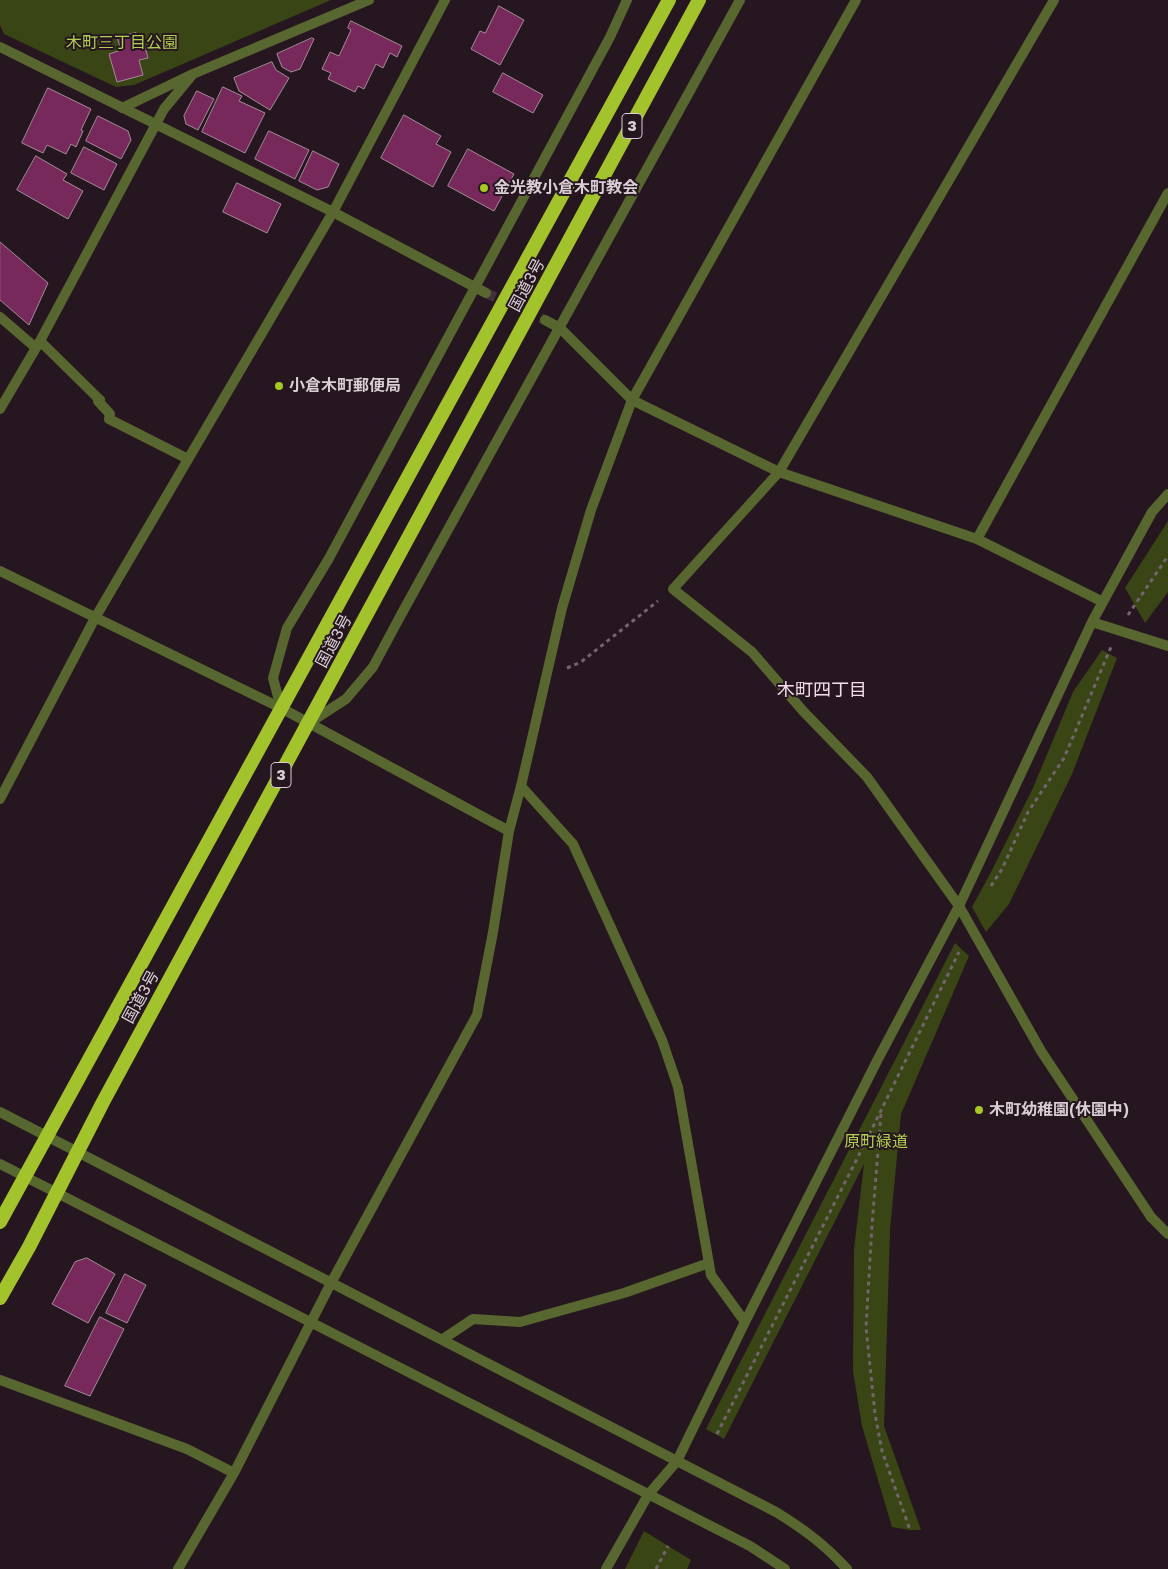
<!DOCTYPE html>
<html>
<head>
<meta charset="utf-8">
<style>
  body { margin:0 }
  canvas { display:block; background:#26161f }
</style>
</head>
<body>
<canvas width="1168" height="1569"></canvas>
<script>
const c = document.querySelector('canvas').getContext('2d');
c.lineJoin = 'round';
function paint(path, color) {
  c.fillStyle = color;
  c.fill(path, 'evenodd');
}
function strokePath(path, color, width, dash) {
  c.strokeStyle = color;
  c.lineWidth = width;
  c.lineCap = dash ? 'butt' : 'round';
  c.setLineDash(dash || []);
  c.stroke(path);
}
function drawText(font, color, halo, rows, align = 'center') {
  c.font = font + ' "Golos Text","Noto Sans JP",sans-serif';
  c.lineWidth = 4;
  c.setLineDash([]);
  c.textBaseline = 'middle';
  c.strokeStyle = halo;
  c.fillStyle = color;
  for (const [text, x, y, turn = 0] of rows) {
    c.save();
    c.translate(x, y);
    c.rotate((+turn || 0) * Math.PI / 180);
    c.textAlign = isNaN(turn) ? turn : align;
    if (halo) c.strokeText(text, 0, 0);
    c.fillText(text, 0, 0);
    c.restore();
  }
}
paint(new Path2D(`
  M0,0h331l-197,85 -18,2 -112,-53 -4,-9z
  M1168,521v71l-23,31 -20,-35z
  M1102,650l15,8 -45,116 -63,130 -23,28 -14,-25 18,-33 43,-86 40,-96z
  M955,943l14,13 -68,158 -11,116 -6,196 37,104h-11l-18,-3 -30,-101 -9,-55 1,-122 10,-85 -140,275 -18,-10z
  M644,1531l47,29 -4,9h-62z`), '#394514');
const building = new Path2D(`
  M499,6l25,14 -24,45 -29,-16 9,-18 5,2z
  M351,21l51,25 -5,11 -7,-4 -7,15 -7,-4 -12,25 -6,-3 -3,6 -27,-13 3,-6 -9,-4 8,-17 9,4 12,-26 -3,-2z
  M136,33l3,11 5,-1 4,15 -9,2 4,15 -26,7 -8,-28 12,-4 -4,-13z
  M312,38l2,1 -14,30 -9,3 -9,-5 -5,-13z
  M272,62l4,8 13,8 -19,32 -31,-19 -5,-13z
  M503,73l40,22 -10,18 -40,-21z
  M223,87l19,9 -3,5 26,12 -20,40 -43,-21z
  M48,88l43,21 -10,21 2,1 -7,16 -5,-3 -5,10 -19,-9 -4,8 -21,-10z
  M197,91l17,8 -16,31 -12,-6 -2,-8z
  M404,115l37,21 -5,8 15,8 -18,35 -52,-29z
  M98,116l30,15 3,9 -10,19 -35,-18z
  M269,131l40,19 -14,29 -40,-20z
  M84,147l33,17 -13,26 -33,-17z
  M468,149l46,25 -20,37 -46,-25z
  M313,151l26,13 -11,23 -11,3 -18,-9z
  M36,156l31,18 -4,6 20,11 -15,28 -51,-29z
  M237,183l44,21 -14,29 -44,-21z
  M0,242l48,41 -19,42 -29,-25z
  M87,1258l28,16 -27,49 -36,-19 23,-42z
  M125,1274l21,11 -19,38 -21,-10z
  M100,1317l24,12 -34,67 -25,-10z`);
paint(building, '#78295b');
strokePath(building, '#a28c97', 1);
strokePath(new Path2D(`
  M486,293l59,27`), '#41323a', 10, [10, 5]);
strokePath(new Path2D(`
  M1128,615l40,-59
  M567,668l14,-6 77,-61
  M991,886l11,-17 26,-57 36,-54 47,-111
  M881,1114l-9,111 -6,102 9,87 7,37 28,79
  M717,1434l146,-287 96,-195
  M656,1569l12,-23`), '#73656d', 3, [4, 4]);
strokePath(new Path2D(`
  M100,400l-2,1 12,13 -1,5 79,40
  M779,472l-106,117 79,63 51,59 64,66 92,129
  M521,786l52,58 89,196 16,47 33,188 34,47
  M443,1339l30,-20 47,3 104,-29 85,-30`), '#58672f', 10);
strokePath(new Path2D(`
  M0,47l333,165 153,81
  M122,108l71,-34 176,-74
  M0,317l36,31
  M545,320l15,8 72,72 147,72 198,67 126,63
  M40,341l60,59
  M0,409l40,-68 124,-232 29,-35
  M779,472l275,-472
  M977,539l191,-346
  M0,571l281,137 228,123
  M1092,622l76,24
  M281,708l-8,-30 14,-50 41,-68
  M309,723l37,-24 27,-32 29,-54
  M0,799l95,-181 238,-406 112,-212
  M959,906l82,145 110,166 17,17
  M0,1380l187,69 47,24
  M178,1569l56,-96 97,-190 146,-268 16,-83 16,-101 12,-45 41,-178 29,-98 41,-110 224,-400
  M606,1569l42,-74 29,-34 68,-139 133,-263 81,-153 133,-284 60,-110 16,-18`), '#58672f', 10);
strokePath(new Path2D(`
  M328,560l282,-523 17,-37
  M402,613l338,-613
  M0,1112l776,400c29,18 48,32 71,57
  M0,1164l750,382 35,23`), '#58672f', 10);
strokePath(new Path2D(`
  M0,1222l669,-1222
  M0,1298l29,-51 74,-145 596,-1102`), '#a2c32c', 14);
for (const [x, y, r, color] of [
  [484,188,5,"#a5c822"],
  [279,386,5,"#a5c822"],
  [979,1110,5,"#a5c822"]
]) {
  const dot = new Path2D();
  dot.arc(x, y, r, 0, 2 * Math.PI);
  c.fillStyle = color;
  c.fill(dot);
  strokePath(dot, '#26161f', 2);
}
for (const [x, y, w] of [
  [632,126,20],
  [281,775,20]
]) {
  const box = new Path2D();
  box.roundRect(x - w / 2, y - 12.5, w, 25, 4);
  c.fillStyle = '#26161f';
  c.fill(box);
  strokePath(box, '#d9ced4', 1);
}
drawText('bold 15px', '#d9ced4', null, [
  ["3",632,126],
  ["3",281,775]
]);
drawText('16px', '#b0cf52', '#26161f', [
  ["木町三丁目公園",122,43],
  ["原町緑道",876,1142]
]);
drawText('bold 16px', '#d9ced4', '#26161f', [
  ["金光教小倉木町教会",494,188],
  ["小倉木町郵便局",289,386],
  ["木町幼稚園(休園中)",989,1110]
], 'left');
drawText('16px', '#d9ced4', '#26161f', [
  ["国道3号",527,285,-62],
  ["国道3号",334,641,-62],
  ["国道3号",141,997,-61]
]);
drawText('18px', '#f4dde9', '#26161f', [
  ["木町四丁目",822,690]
]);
</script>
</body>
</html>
